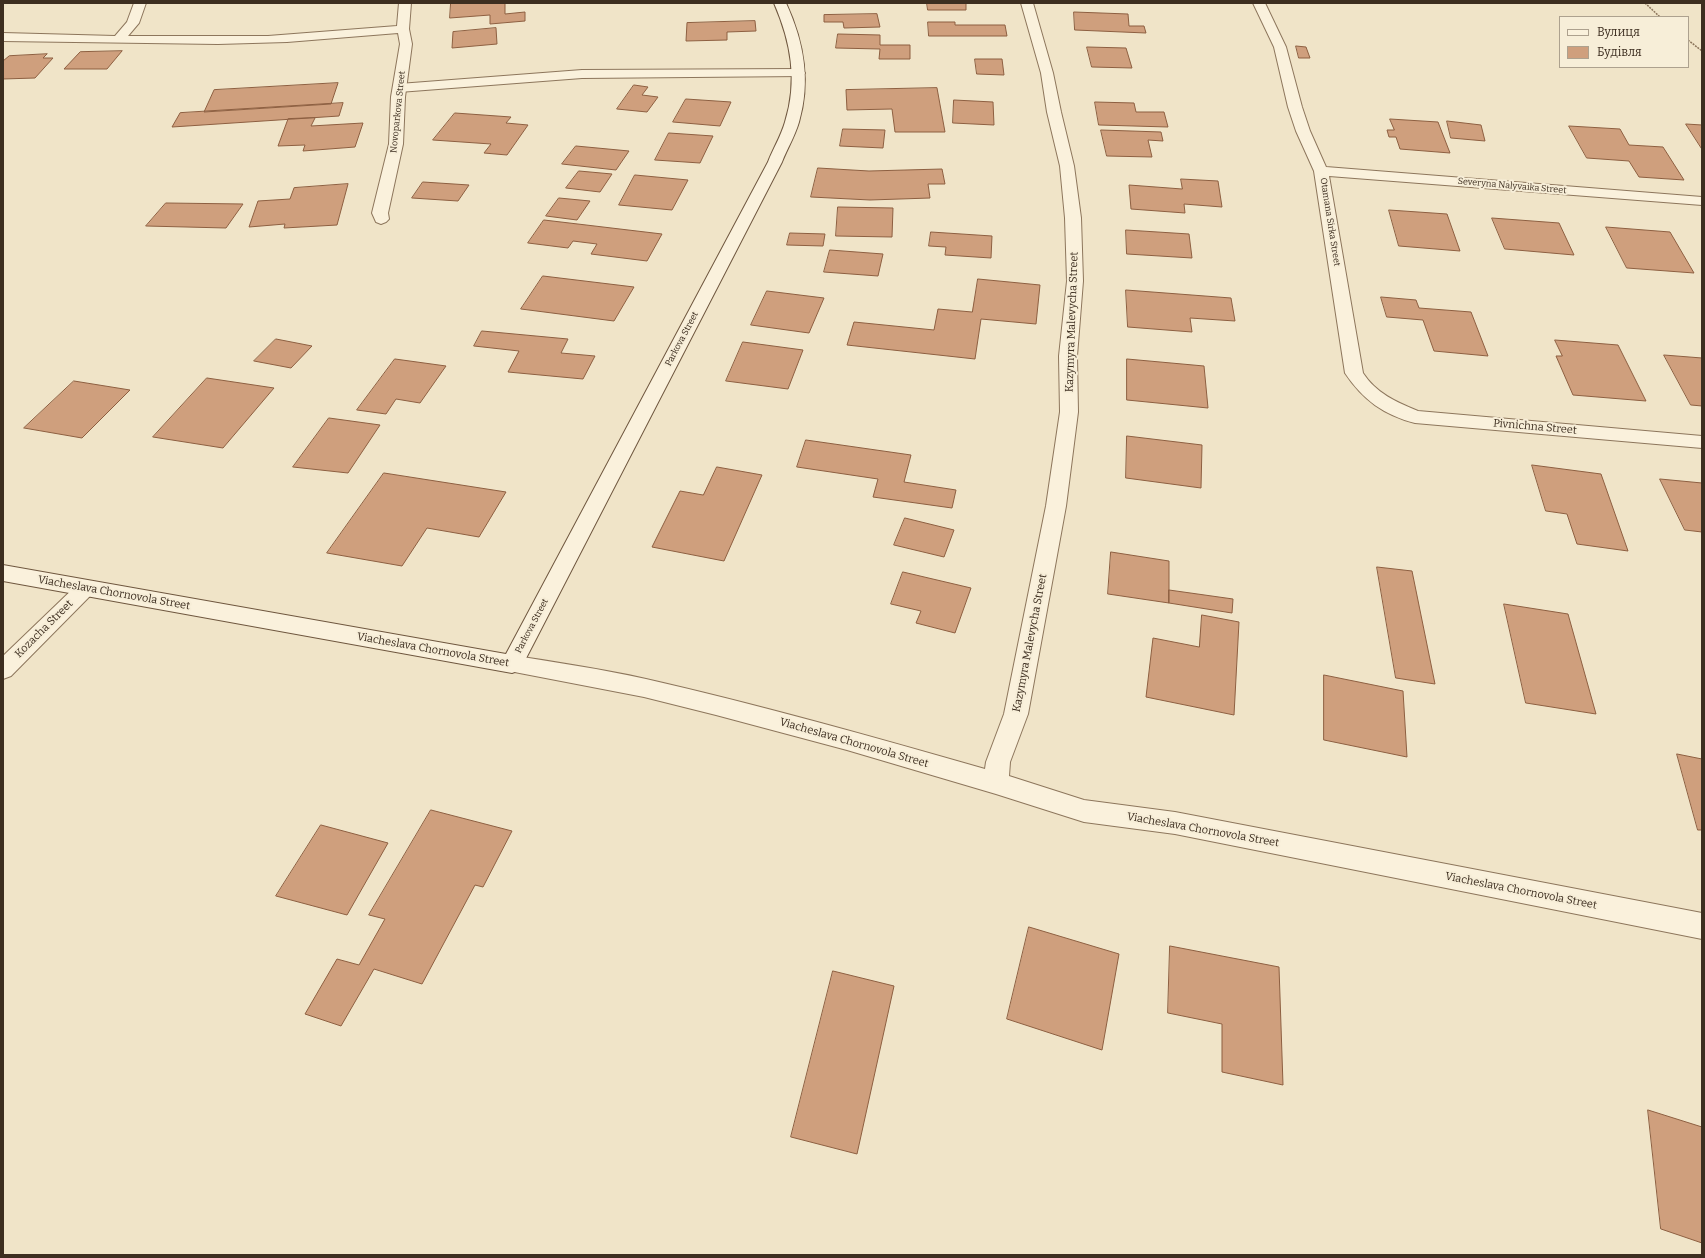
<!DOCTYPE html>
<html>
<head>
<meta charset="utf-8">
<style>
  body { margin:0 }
  #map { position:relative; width:1705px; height:1258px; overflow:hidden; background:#f0e4c8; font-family:Bitter,serif }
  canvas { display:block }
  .frame { position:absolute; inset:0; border:4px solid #3d2e20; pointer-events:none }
  .legend { position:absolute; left:1559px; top:16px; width:130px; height:52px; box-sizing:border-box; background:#f7eed8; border:1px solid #ada18e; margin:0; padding:5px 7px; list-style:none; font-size:12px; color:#3d2e20 }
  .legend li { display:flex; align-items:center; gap:8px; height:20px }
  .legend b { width:20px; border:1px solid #ada18e }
</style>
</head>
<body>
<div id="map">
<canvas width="1705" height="1258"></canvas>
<div class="frame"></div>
<ul class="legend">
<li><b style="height:5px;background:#faf1dc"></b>Вулиця</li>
<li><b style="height:11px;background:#cf9f7d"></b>Будівля</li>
</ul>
</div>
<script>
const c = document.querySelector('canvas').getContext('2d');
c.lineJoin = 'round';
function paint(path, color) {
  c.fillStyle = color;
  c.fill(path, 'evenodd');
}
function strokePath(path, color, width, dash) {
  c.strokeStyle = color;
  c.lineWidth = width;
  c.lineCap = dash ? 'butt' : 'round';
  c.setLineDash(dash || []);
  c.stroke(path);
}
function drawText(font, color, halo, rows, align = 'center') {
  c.font = font + ' Bitter,serif';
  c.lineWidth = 4;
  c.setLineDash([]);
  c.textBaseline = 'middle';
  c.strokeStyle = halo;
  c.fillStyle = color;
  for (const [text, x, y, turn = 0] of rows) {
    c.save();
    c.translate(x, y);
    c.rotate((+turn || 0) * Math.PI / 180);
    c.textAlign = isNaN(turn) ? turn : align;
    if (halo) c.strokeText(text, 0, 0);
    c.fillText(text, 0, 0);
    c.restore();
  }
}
const building = new Path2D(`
  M451,3h54v11l20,-2v9l-35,3v-9l-40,3z
  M927,3h39v7h-38z
  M1074,12l54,2 1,12h15l2,7 -71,-3z
  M877,14l3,13 -36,1 -1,-6h-19v-7z
  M755,21l1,10 -29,1v8l-41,1 1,-18z
  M928,22h27v3h50l2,11h-78z
  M496,28l1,16 -45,4 1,-16z
  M838,34l42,1v10h30v14h-31l1,-10 -44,-1z
  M1296,46l10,1 4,11h-11z
  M1087,47l39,1 6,20 -40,-1z
  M122,51l-15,18h-43l16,-17z
  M47,54l-4,4h10l-18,20 -32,1v-18l6,-5z
  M975,59h27l2,16 -27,-1z
  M338,83l-7,21 -127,8 10,-22z
  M634,85l14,2 -6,8 16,2 -11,15 -30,-3z
  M937,88l8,44h-50l-3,-23 -45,1 -1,-20z
  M686,99l45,3 -11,24 -47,-4z
  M954,100l39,2 1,23 -41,-2z
  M1095,102l39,1 2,9h28l4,15 -69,-2z
  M343,103l-4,13 -167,11 8,-14z
  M455,113l56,4 -5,6 22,2 -21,30 -23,-2 7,-9 -58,-4z
  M315,118l-4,8 52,-3 -8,24 -52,4 2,-6 -27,1 10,-27z
  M1390,119l48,3 12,31 -50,-4 -4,-12h-7l-2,-7h7z
  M1447,121l34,4 4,16 -34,-3z
  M1686,124l16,1v24z
  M1569,126l51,3 9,16 34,2 21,33 -45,-3 -10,-16 -42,-3z
  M843,129l42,1 -2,18 -43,-2z
  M1101,130l60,2 2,9 -15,-1 4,17 -45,-1z
  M669,133l44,3 -13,27 -45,-3z
  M576,146l53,5 -13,19 -54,-6z
  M818,168l51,3 73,-2 3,15h-17l2,14 -60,2 -59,-3z
  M579,171l33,3 -12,18 -34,-4z
  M635,175l53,5 -16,30 -53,-5z
  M1181,179l37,2 4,26 -38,-3 1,9 -54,-4 -2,-24 53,4z
  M423,182l46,3 -11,16 -46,-3z
  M348,184l-11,41 -53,3 1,-4 -36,3 9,-26 32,-2 4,-11z
  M559,198l31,3 -13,19 -31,-4z
  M166,203l77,1 -17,24 -80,-2z
  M838,207l55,1 -1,29 -56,-1z
  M1389,210l58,4 13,37 -61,-5z
  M1492,218l67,5 15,32 -69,-6z
  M544,220l118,14 -15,27 -56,-7 6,-10 -24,-3 -5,7 -40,-5z
  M1606,227l64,5 24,41 -67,-5z
  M1126,230l63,4 3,24 -65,-4z
  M931,232l61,4 -1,22 -46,-3 1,-8 -17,-1z
  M790,233l35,1 -2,12 -36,-1z
  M830,250l53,4 -5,22 -54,-4z
  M543,276l91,11 -20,34 -93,-12z
  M978,279l62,6 -4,39 -55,-5 -6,40 -128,-14 7,-23 80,8 4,-21 34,3z
  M1126,290l105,8 4,23 -45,-3 2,14 -64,-5z
  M767,291l57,7 -15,35 -58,-8z
  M1381,297l35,3 3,8 52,4 17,44 -54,-5 -11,-31 -36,-3z
  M482,331l86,8 -7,14 34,3 -12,23 -75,-7 11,-21 -45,-5z
  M276,339l36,7 -21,22 -37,-7z
  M1555,340l63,5 28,56 -73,-6 -17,-39h6z
  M743,342l60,8 -15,39 -62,-8z
  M1664,355l38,3v48l-11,-1z
  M395,359l51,7 -26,37 -24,-4 -10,15 -29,-4z
  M1127,359l77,7 4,42 -81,-8z
  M207,378l67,10 -51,60 -70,-11z
  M74,381l56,9 -48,48 -58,-10z
  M329,418l51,7 -32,48 -55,-6z
  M1127,436l75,9 -1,43 -75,-10z
  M806,440l105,15 -7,27 52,8 -4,18 -79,-11 5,-18 -81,-12z
  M1532,465l69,9 27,77 -51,-7 -10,-30 -21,-3z
  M717,467l45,8 -38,86 -72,-14 28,-56 23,4z
  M384,473l122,19 -27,45 -52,-9 -25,38 -75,-13z
  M1660,479l42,4v49l-17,-2z
  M905,518l49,12 -10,27 -50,-12z
  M1111,552l58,9v42l-61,-9z
  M1377,567l35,4 23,113 -39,-6z
  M903,572l68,16 -16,45 -39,-10 5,-12 -30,-7z
  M1169,590l64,9 -1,14 -63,-10z
  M1504,604l64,10 28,100 -70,-11z
  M1202,615l37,7 -5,93 -88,-18 7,-59 46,9z
  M1324,675l79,16 4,66 -83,-17z
  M1677,754l25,5v71h-4z
  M431,810l81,21 -29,56 -8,-2 -53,99 -48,-15 -33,57 -36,-12 32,-55 22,6 26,-46 -16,-4z
  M321,825l67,18 -41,72 -71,-19z
  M1029,927l90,27 -17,96 -95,-31z
  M1170,946l109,21 4,118 -61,-13v-48l-54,-11z
  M833,971l61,15 -37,168 -66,-17z
  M1648,1110l54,17v116l-41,-14z`);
paint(building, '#cf9f7d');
strokePath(building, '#8d5f41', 1);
const lane = new Path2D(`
  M799,69l4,1 2,3 -2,3 -221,2 -183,14 -4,-1 -2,-3 2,-3 4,-1 183,-14z
  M86,580l7,3 3,5 -3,5 -82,83 -8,3v-23l76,-73z`);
const street = new Path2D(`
  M134,3h12l-7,20 -11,13h140l129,-10 2,-23h12l-2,26 3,15 -7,53 -2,47 -15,69 1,6 -3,3 -5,2 -5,-2 -4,-9 17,-69 2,-47 9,-53 -2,-11 -111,9 -69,2 -215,-3v-8l112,3 12,-14z
  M1021,3h12l20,70 8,39 13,54 7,52 2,63 -6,75 1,56 -12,94 -38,208 -18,48 -1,14 75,24 91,12 527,101v26l-527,-105 -91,-12 -88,-28 -149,-44 -131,-35 -72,-18 -140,-27 -3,-6 3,-6 8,-3c45,8 90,14 134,24 114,26 227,58 339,90l1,-7 18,-48 42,-208 14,-94 -1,-56 8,-75 -2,-63 -5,-52 -13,-54 -6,-39z
  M1253,3h12l21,44 16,60 8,24 16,36 376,30v8l-373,-29 34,197c13,20 33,29 55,38l284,25v12l-287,-25c-31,-8 -52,-23 -70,-50l-31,-202 -18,-40 -8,-24 -14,-60z`);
const secondary = new Path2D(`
  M774,3h12c18,39 25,78 13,119 -4,14 -12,27 -17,40l-262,508 -8,3 -509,-92v-16l503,89 262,-492c5,-13 13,-26 17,-40 13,-41 6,-80 -11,-119z`);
strokePath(lane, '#8d765c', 2);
strokePath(street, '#8d765c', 2);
strokePath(secondary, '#6f573f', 2);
strokePath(new Path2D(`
  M1645,3l15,14
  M1688,40l14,11`), '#8d765c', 1.5, [2, 1]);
paint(lane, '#faf1dc');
paint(street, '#faf1dc');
paint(secondary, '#faf1dc');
drawText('9px', '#3d2e20', '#f7eed8', [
  ["Novoparkova Street",398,112,-84],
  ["Severyna Nalyvaika Street",1512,186,5],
  ["Otamana Sirka Street",1330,222,81],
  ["Parkova Street",682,339,-62],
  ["Parkova Street",532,626,-62]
]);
drawText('11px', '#3d2e20', '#f7eed8', [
  ["Kazymyra Malevycha Street",1072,322,-88],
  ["Pivnichna Street",1535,427,5],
  ["Viacheslava Chornovola Street",114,593,10],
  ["Kozacha Street",44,629,-45],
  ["Kazymyra Malevycha Street",1030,643,-79],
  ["Viacheslava Chornovola Street",433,650,10],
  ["Viacheslava Chornovola Street",854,743,16],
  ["Viacheslava Chornovola Street",1203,830,10],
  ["Viacheslava Chornovola Street",1521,891,11]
]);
</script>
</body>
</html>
